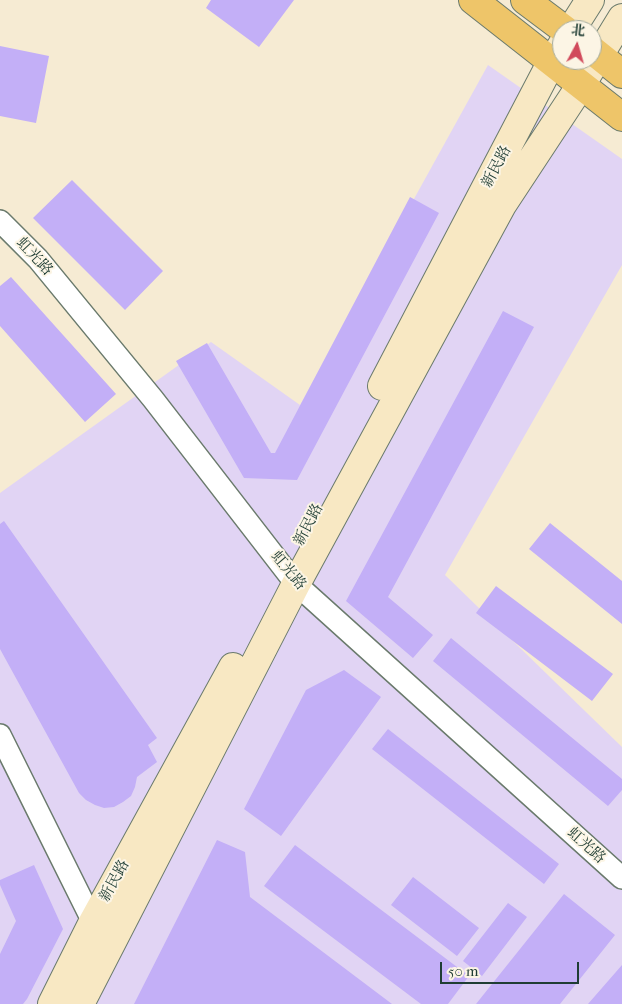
<!DOCTYPE html>
<html>
<head>
<meta charset="utf-8">
<style>
  body { margin:0 }
  #map { position:relative; width:622px; height:1004px; overflow:hidden; background:#f6ebd3; font-family:"IM FELL French Canon","Noto Serif SC",serif }
  canvas { display:block }
  .north { position:absolute; left:552px; top:20px; width:50px; height:50px; box-sizing:border-box; background:#fcf5e5; border:1px solid #a4ab9e; border-radius:50%; rotate:6deg; font-size:14px; font-weight:700; line-height:20px; text-align:center; color:#1f3d34 }
  .north::after { content:''; display:block; margin:auto; width:18px; height:22px; background:#d1495b; clip-path:polygon(50% 0,100% 100%,50% 72%,0 100%) }
  .scale { position:absolute; left:440px; top:962px; width:139px; height:22px; box-sizing:border-box; border:2px solid #1f3d34; border-top:0; padding-left:6px; font-size:15px; line-height:18px; white-space:nowrap; color:#1f3d34; -webkit-text-stroke:4px #fcf5e5; paint-order:stroke }
</style>
</head>
<body>
<div id="map">
<canvas width="622" height="1004"></canvas>
<div class="north">北</div>
<div class="scale">50 m</div>
</div>
<script>
const c = document.querySelector('canvas').getContext('2d');
c.lineJoin = 'round';
function paint(path, color) {
  c.fillStyle = color;
  c.fill(path, 'evenodd');
}
function strokePath(path, color, width, dash) {
  c.strokeStyle = color;
  c.lineWidth = width;
  c.lineCap = dash ? 'butt' : 'round';
  c.setLineDash(dash || []);
  c.stroke(path);
}
function drawText(font, color, halo, rows, align = 'center') {
  c.font = font + ' "IM FELL French Canon","Noto Serif SC",serif';
  c.lineWidth = 4;
  c.setLineDash([]);
  c.textBaseline = 'middle';
  c.strokeStyle = halo;
  c.fillStyle = color;
  for (const [text, x, y, turn = 0] of rows) {
    c.save();
    c.translate(x, y);
    c.rotate((+turn || 0) * Math.PI / 180);
    c.textAlign = isNaN(turn) ? turn : align;
    if (halo) c.strokeText(text, 0, 0);
    c.fillText(text, 0, 0);
    c.restore();
  }
}
paint(new Path2D(`
  M488,65l134,94v106l-177,310 177,172v257h-622v-511l211,-151 89,63z`), '#e1d4f4');
paint(new Path2D(`
  M211,0h83l-35,47 -53,-39z
  M0,46l49,10 -13,67 -36,-7z
  M72,180l91,91 -38,39 -92,-92z
  M410,197l29,16 -142,267 -53,-2 -68,-117 31,-18 64,110h4z
  M11,277l105,117 -31,28 -85,-96v-40z
  M503,311l31,16 -146,270 45,38 -20,23 -67,-57z
  M4,521l153,217 -9,7 9,17 -20,15 -2,10 -4,9 -8,6 -9,5 -10,1 -9,-3 -9,-5 -7,-7 -79,-144v-125z
  M550,523l72,58v43l-93,-75z
  M496,586l117,88 -21,27 -116,-88z
  M451,638l171,141v11l-14,16 -175,-145z
  M344,670l37,27 -100,139 -37,-27 62,-119z
  M388,729l171,135 -15,20 -172,-135z
  M217,840l28,12 5,45 142,107h-258z
  M295,845l174,131 -21,28h-27l-157,-118z
  M34,865l29,64 -36,70 -4,5h-23v-50l16,-33 -16,-36v-5z
  M413,877l66,51 -22,28 -66,-51z
  M564,894l51,41 -55,69h-84z
  M508,903l19,14 -45,59 -19,-15z
  M622,965v39h-34z`), '#c3aff7');
const street = new Path2D(`
  M0,221l38,38 115,140 143,185 326,294
  M0,735l93,187`);
const secondary = new Path2D(`
  M571,30l19,-30
  M382,386l169,-323 11,-18
  M52,1004l41,-82 140,-255
  M80,1004l216,-420 206,-379 79,-120 41,-67`);
const primary = new Path2D(`
  M473,0l149,117
  M525,0l40,30
  M592,50l30,24`);
strokePath(street, '#6a7a6c', 24);
strokePath(secondary, '#6a7a6c', 30);
strokePath(primary, '#6a7a6c', 30);
strokePath(street, '#fff', 21);
strokePath(secondary, '#f8e8c3', 28);
strokePath(primary, '#eec569', 28);
drawText('15px', '#1f3d34', '#fcf5e5', [
  ["新民路",497,167,-62],
  ["虹光路",34,257,47],
  ["新民路",309,525,-62],
  ["虹光路",288,571,50],
  ["虹光路",586,846,42],
  ["新民路",115,881,-61]
]);
</script>
</body>
</html>
